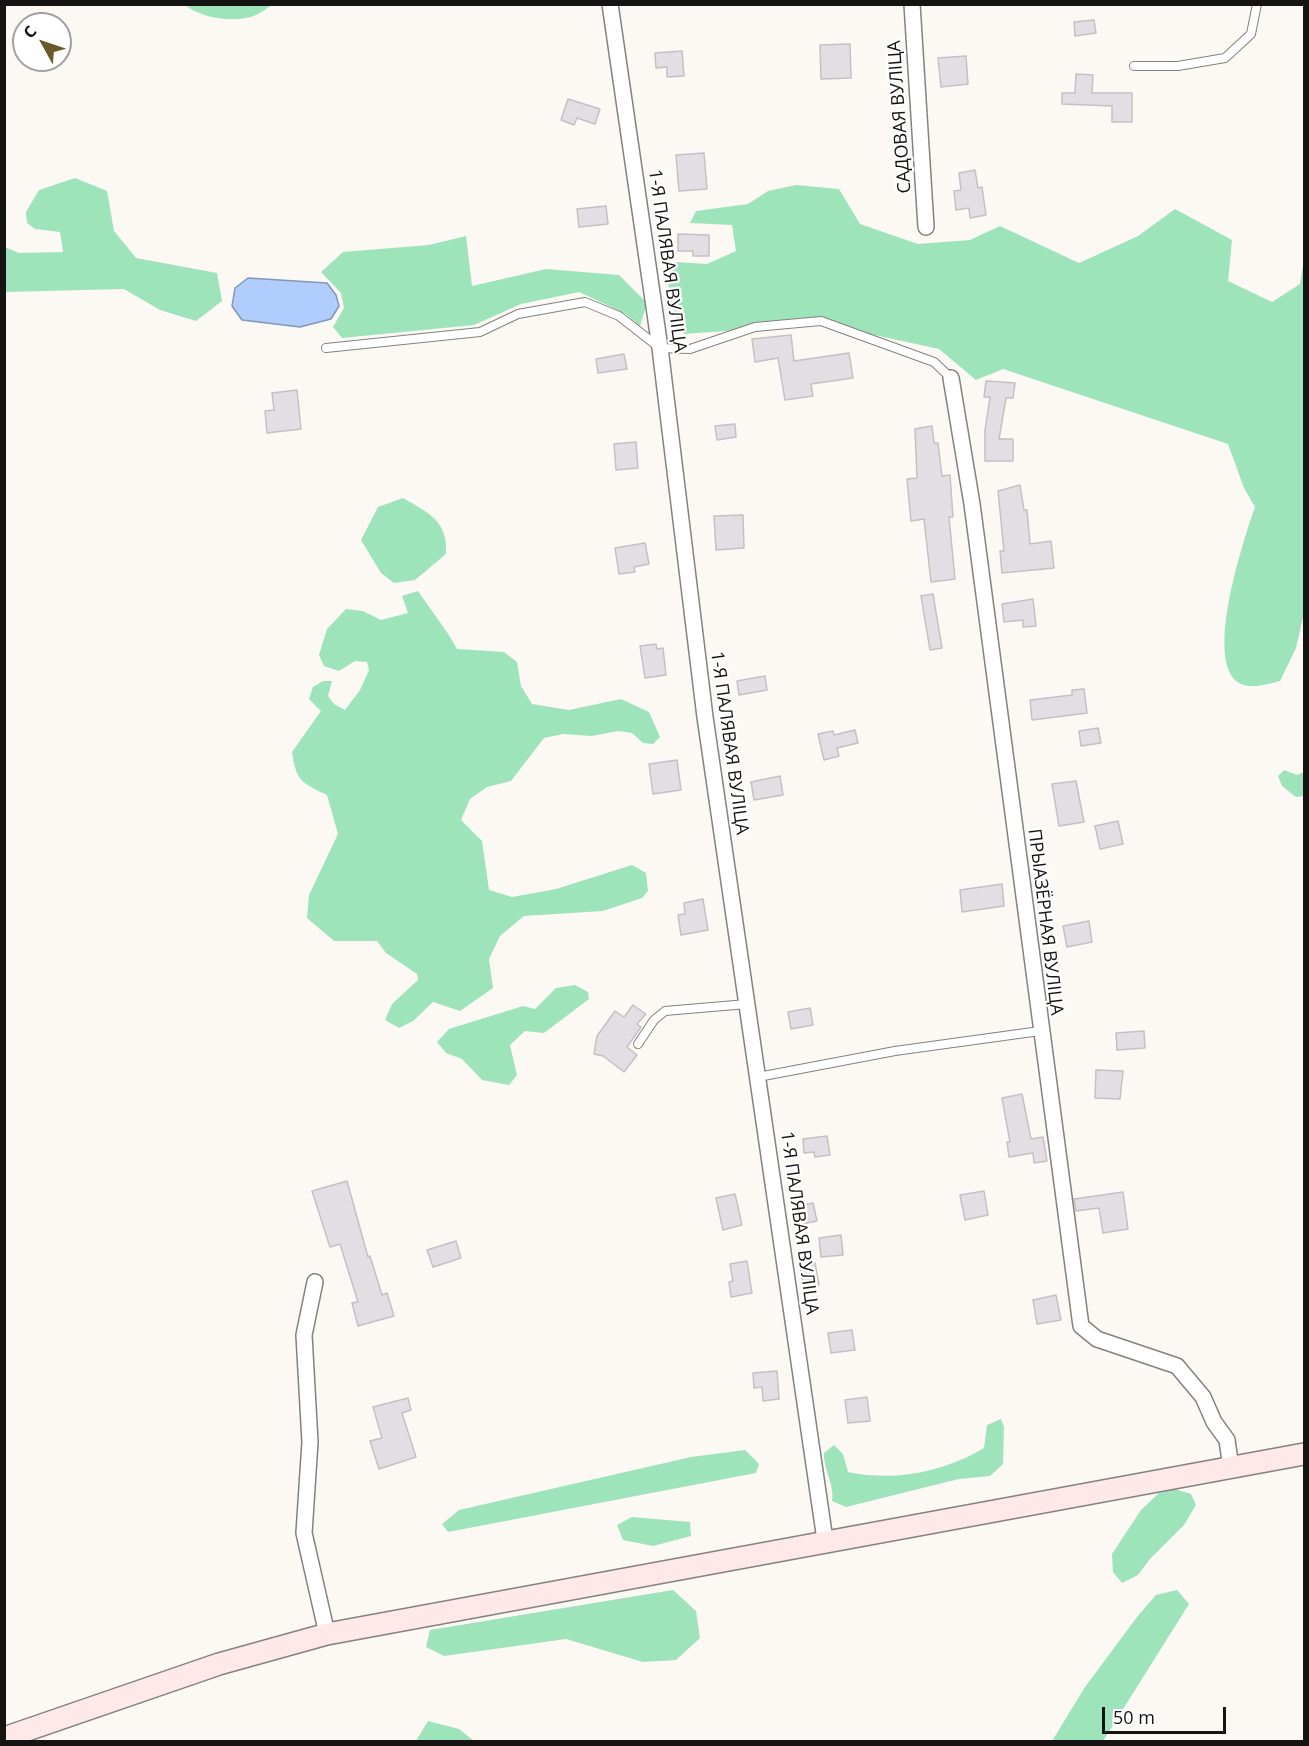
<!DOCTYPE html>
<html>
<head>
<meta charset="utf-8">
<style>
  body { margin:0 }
  #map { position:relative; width:1309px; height:1746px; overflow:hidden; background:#fcf8f3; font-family:"Open Sans",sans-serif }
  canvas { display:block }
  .frame { position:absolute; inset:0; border:6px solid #161413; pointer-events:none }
  .north { position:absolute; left:12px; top:12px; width:60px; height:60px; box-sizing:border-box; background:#fff; border:2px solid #a2a1a1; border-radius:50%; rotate:310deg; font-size:16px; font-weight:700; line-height:24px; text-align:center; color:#161413 }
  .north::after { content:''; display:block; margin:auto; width:21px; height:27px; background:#695b28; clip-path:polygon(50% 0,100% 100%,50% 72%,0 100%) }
  .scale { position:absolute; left:1102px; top:1707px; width:124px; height:27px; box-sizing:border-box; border:3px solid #161413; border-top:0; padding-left:8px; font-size:18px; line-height:21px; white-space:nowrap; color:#161413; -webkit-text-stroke:4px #fff; paint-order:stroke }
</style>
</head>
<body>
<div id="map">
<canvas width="1309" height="1746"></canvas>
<div class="frame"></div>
<div class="north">С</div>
<div class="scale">50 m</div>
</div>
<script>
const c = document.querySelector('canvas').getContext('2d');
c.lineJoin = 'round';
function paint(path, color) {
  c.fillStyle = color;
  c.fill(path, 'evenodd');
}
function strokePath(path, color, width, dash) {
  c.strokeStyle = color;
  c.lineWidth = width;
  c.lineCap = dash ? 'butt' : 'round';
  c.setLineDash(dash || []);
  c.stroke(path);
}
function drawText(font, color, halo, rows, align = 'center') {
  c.font = font + ' "Open Sans",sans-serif';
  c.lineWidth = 4.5;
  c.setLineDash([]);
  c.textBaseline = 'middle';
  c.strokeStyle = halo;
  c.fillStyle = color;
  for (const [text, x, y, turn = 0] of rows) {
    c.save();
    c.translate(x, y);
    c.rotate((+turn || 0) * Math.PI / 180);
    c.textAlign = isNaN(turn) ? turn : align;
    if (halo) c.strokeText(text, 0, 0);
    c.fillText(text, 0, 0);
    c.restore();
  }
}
paint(new Path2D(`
  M185,5h87c-5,3 -11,8 -16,10 -21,9 -55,3 -71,-10z
  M75,178l32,13 7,40 22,27 81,15 5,28 -26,20 -36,-11 -36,-21 -119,3v-45l14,6 44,-1 -3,-20 -25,-3 -8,-6 -1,-11 13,-22z
  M796,185l43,4 21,35 58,20 52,-4 30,-14 79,37 59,-27 37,-27 57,31 -4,41 44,21 28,-18 4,-25v354l-8,35 -16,33c-13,3 -28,9 -41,2 -36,-22 5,-144 16,-176l-11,-19 -16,-44 -225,-75 -27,11 -37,-31 -115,-25 -140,10 -13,-31 -4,-30 8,-11 32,2 29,-13 -4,-26 -42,-2 6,-12 52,-7 20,-13z
  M466,236l6,50 74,-17 73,6 28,28 -7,23 -14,-12 -47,-22 -58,12 -47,21 -132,13 -9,-11 11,-19 -3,-15 -20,-21 22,-20 86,-7z
  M403,498c26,15 45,23 43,56l-31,26 -21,3 -13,-10 -20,-33 17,-33z
  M418,591c13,20 28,37 39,58l47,3 13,10 4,24 11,18 37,6 52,-11 28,13 11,25 -7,7 -10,-1 -11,-10 -14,-2 -26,5 -29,-2 -19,4 -33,43 -24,6 -17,12 -9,21 21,21 7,49 23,7 44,-8 76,-24 14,8 2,18 -6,7 -39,13 -79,5 -24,20 -11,23 4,29 -33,23 -27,-9 -20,19 -14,7 -14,-8 7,-16 26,-24 -1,-6 -31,-21 -9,-12h-43l-27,-23 2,-23 29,-61 -11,-39c-25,-12 -31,-14 -35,-43l29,-41 -12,-12 4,-12 10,-6h9l-4,15 6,8 11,6 15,-20 9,-20 -2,-8 -12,-1 -16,10 -15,-5 -5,-11 8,-26 19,-20 17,2 18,9 27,-7 -6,-17z
  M1284,770l13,5 7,-3v24l-8,1 -14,-11 -4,-10z
  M575,985l13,7 1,7 -45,34 -19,-2 -15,14 7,30 -8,10 -27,-5 -20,-21 -16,-6 -9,-11 12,-13 74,-23 12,3 21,-21z
  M1001,1419l3,8 -1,37 -13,12 -31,3 -113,28 -14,-6c3,-16 -9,-32 -8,-48l10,-8 9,9 5,18c46,10 96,0 136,-24l3,-23z
  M745,1450l14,14 -3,9 -308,59 -6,-8 17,-14 232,-53z
  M1175,1489l16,5 5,11 -12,20 -34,34 -12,16 -16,8 -9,-11 -1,-18 29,-44 18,-17z
  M632,1517l58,5 1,14 -38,10 -30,-6 -6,-15z
  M673,1590l23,21 4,27 -24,22 -33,2 -77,-23 -122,17 -18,-9 4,-17z
  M1177,1590l12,14 -86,137h-51l33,-54 52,-70 19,-22z
  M428,1721l31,8 15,12h-58z`), '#9ee4bb');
const water = new Path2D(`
  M248,278l79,5 9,12 3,11 -8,13 -31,8 -58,-7 -10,-14 3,-18z`);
paint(water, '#b1cdfd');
strokePath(water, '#8296b7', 1.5);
const building = new Path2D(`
  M1094,20l2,13 -21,3 -1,-14z
  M850,44l1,34 -30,1 -1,-34z
  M682,51l2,25 -17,1v-10l-11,1 -1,-15z
  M966,56l2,28 -27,3 -3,-29z
  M1076,74l17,1 -1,18h40v29h-20v-16l-50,-2v-11h13z
  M568,99l32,10 -5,15 -18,-6 -3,7 -13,-5z
  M704,153l3,36 -28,2 -3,-36z
  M975,170l3,18 4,-1 4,28 -16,3 -1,-10 -13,2 -2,-19 7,-1 -2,-17z
  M606,206l2,18 -29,3 -2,-18z
  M678,234l31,1v21h-16v-5h-15z
  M791,335l3,26 55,-8 4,25 -42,6 2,12 -28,4 -7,-42 -23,4 -3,-23z
  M624,354l3,15 -29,4 -2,-14z
  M986,381l29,2 -2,15h-7l-7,41h14v22h-28v-31l5,-33h-6z
  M297,390l4,39 -34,4 -2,-22 9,-1 -2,-17z
  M735,424l1,13 -19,3 -2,-14z
  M932,426l2,17h4l4,33 8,-1 3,42h-4l6,62 -24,3 -7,-63 -13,2 -4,-42 10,-1 -2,-49z
  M636,442l2,26 -22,2 -2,-26z
  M1020,485l4,25h3l3,34 21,-3 3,27 -52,5 -2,-22h4l-6,-60z
  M743,515l1,33 -28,2 -2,-34z
  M645,543l4,21 -15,3 1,5 -16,2 -4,-26z
  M933,594l9,54 -12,2 -9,-54z
  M1033,599l3,27 -13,1v-7l-19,2 -2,-18z
  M656,644l1,5 6,-1 3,27 -21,3 -5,-32z
  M765,676l2,14 -28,5 -2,-14z
  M1084,689l3,24 -55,7 -2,-20 42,-5v-5z
  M1098,728l3,15 -20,3 -2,-15z
  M855,730l3,13 -21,5 2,8 -15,4 -6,-26 15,-3 1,4z
  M677,760l4,30 -28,4 -4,-30z
  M780,776l3,19 -29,5 -3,-18z
  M1076,781l8,41 -25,4 -7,-42z
  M1118,821l5,23 -23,5 -5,-23z
  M1002,884l2,22 -42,6 -2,-22z
  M703,899l5,31 -27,5 -3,-20 7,-1 -1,-11z
  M1089,921l3,21 -25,5 -4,-21z
  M633,1005l13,9 -9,10 4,3 -14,20 10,8 -13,17 -21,-16 -9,-2 3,-18 18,-25 9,6z
  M810,1008l3,17 -22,4 -3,-17z
  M1144,1031l1,17 -28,2 -1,-17z
  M1096,1070l27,1 -3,28 -25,-1z
  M1022,1094l9,45 12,-2 4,24 -13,2 -1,-10 -24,4 -2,-15h3l-8,-44z
  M827,1136l3,19 -15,2 -1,-5 -10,1 -1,-14z
  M347,1181l21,76 2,-1 12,39 5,-2 7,23 -36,10 -6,-23 6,-1 -18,-58 -10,3 -18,-56z
  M984,1191l4,24 -23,5 -5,-25z
  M1123,1192l5,37 -25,4 -4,-25 -23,3 -2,-12z
  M735,1194l7,31 -19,5 -7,-32z
  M813,1203l4,18 -15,3 -4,-18z
  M841,1235l2,20 -22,2 -2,-19z
  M456,1241l5,17 -28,9 -6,-17z
  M747,1261l5,32 -21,4 -2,-15 4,-1 -3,-17z
  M815,1263l4,22 -16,2 -3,-22z
  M1056,1295l5,25 -24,4 -4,-24z
  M852,1330l3,20 -24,3 -3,-20z
  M777,1371l2,28 -16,2 -1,-14 -8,1 -1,-15z
  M867,1397l3,24 -22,2 -3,-23z
  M408,1398l3,12 -9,3 14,44 -37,12 -9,-28 12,-3 -9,-31z`);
paint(building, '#e3dee3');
strokePath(building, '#c4c0c4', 1.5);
const lane = new Path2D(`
  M1134,66h44l47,-8 26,-24 6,-30
  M326,348l154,-16 38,-18 67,-12 34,14 41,32 30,1 65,-22 66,-6 113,41 17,16
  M638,1044l16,-24 11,-9 82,-7
  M758,1077l137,-26 145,-20`);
const street = new Path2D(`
  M610,4l50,344 45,369 120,823
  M912,4l14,223
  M951,378l21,126 109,822 16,13 80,27 26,31 11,25 13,18 4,28
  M315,1282l-11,53 6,107 -6,91 23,101`);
const secondary = new Path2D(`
  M4,1738l215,-74 108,-30 977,-180`);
strokePath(lane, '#85817d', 10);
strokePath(street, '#85817d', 18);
strokePath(secondary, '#85817d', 24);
strokePath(lane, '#fff', 8);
strokePath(street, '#fff', 15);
strokePath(secondary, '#fee9e8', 21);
drawText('18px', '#161413', '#fff', [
  ["САДОВАЯ ВУЛІЦА",900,117,-94],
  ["1-Я ПАЛЯВАЯ ВУЛІЦА",667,261,82],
  ["1-Я ПАЛЯВАЯ ВУЛІЦА",729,743,82],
  ["ПРЫАЗЁРНАЯ ВУЛІЦА",1045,922,83],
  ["1-Я ПАЛЯВАЯ ВУЛІЦА",799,1223,82]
]);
</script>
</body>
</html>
